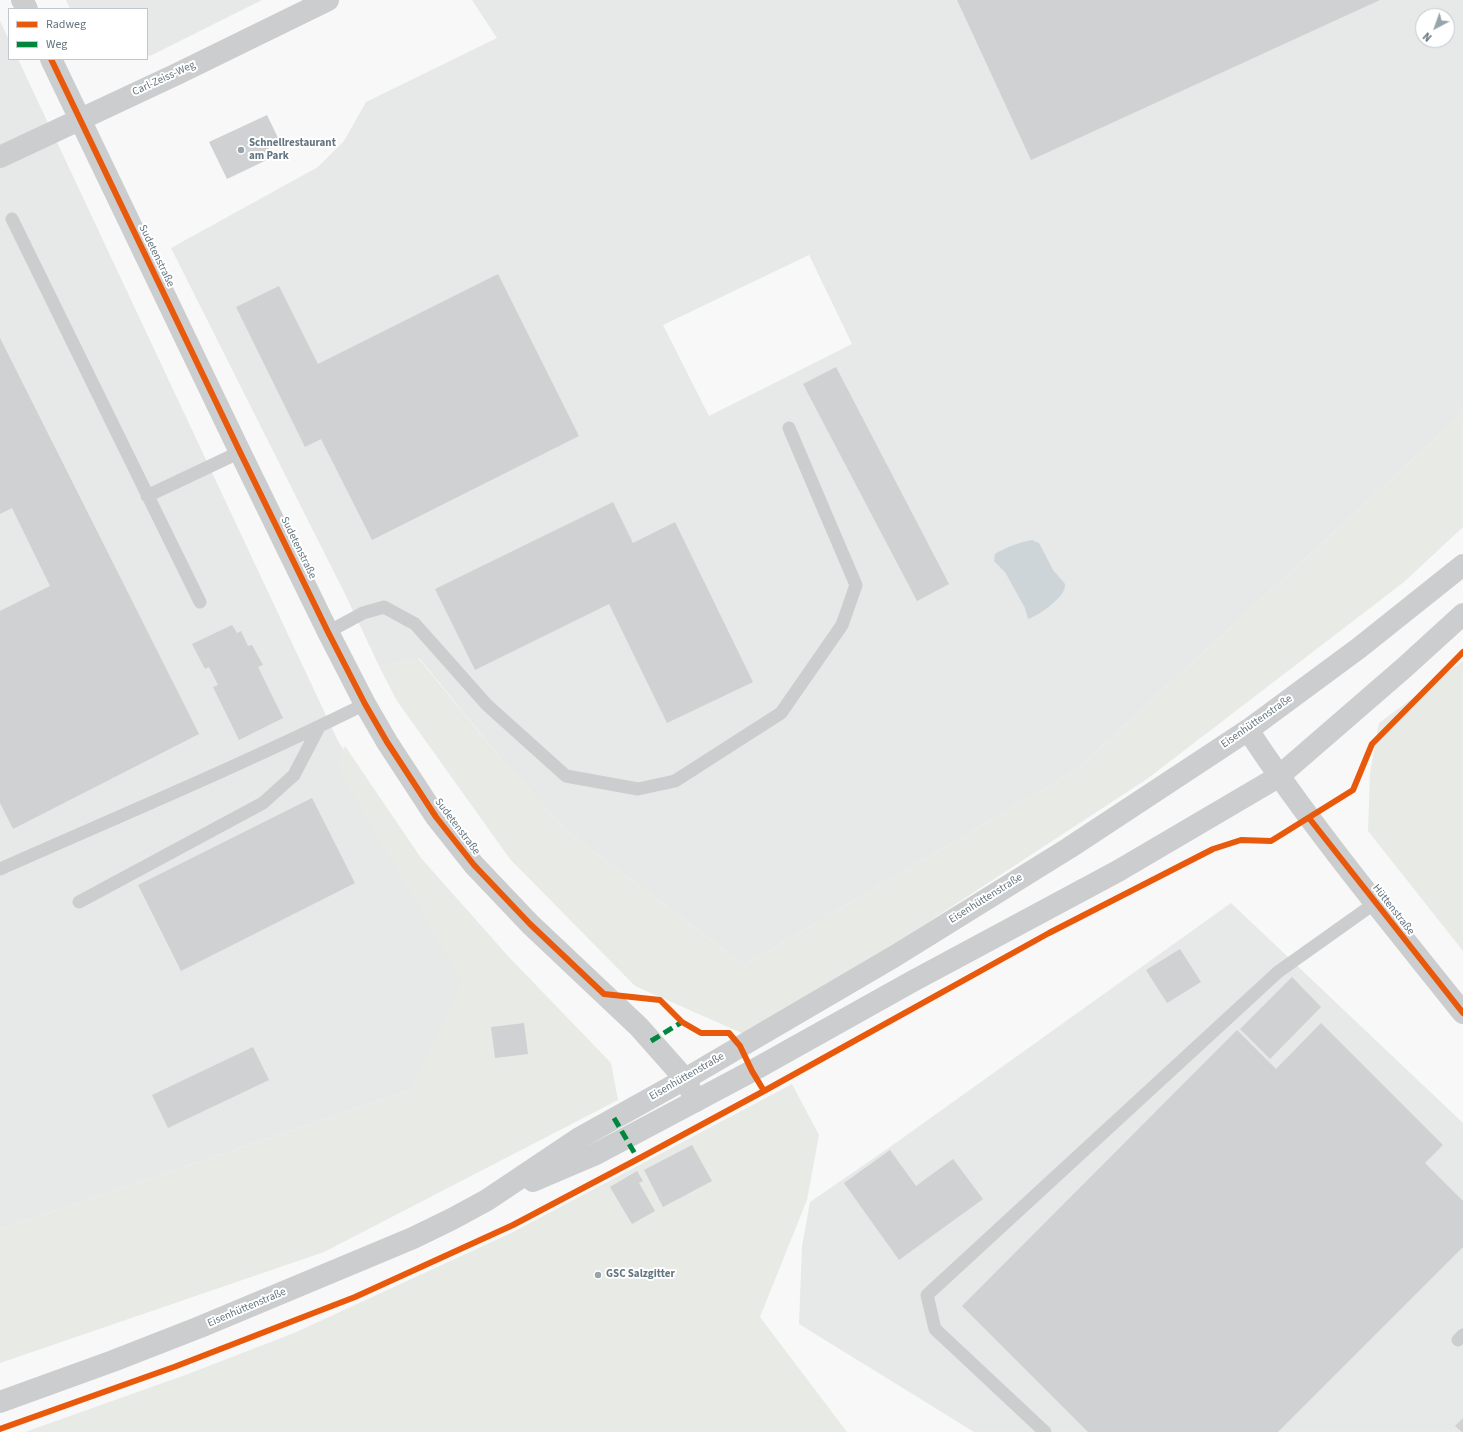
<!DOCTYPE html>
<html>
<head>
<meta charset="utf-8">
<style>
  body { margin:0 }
  #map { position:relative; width:1463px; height:1432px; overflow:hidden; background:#f8f8f8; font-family:"Source Sans 3",sans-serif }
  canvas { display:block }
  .legend { position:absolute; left:8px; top:8px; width:140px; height:52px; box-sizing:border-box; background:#fff; border:1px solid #c1c8cd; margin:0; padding:5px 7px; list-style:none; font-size:12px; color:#647681 }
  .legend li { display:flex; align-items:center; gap:8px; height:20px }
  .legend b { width:20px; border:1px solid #c1c8cd }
  .north { position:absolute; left:1415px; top:8px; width:40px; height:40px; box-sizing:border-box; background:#fff; border:1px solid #c1c8cd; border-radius:50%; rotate:221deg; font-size:11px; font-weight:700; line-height:16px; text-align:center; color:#647681 }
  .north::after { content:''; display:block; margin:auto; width:14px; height:18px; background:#98a4ab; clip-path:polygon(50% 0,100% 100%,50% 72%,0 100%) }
</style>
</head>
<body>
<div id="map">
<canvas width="1463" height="1432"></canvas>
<ul class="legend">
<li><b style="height:5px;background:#e8590c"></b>Radweg</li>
<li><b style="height:5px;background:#00873e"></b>Weg</li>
</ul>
<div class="north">N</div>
</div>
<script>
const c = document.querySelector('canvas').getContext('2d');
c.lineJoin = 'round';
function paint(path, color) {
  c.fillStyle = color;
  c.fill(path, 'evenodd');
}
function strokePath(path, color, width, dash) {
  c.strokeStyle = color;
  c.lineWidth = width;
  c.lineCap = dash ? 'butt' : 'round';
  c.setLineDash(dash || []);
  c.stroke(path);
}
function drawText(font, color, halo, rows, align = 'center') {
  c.font = font + ' "Source Sans 3",sans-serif';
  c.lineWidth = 4;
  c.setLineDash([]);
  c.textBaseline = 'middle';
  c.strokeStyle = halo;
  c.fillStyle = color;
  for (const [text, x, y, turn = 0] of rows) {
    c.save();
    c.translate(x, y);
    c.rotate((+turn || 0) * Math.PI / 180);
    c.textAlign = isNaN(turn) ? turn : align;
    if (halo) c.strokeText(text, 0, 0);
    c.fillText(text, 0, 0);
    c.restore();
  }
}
paint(new Path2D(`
  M66,0h196l-110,55 -5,1v-47h-77z
  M472,0h991v413l-387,357 -332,195 -179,-136 -61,-67 -85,-104 -40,8 -32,-68 -176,-350 147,-81 26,-26 22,-39 131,-64zM1423,16h24v24h-24zM809,255l43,89 -143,72 -46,-91z
  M0,21l9,19v19h9l320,682 78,118 85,100 -93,132 -408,138z
  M1231,903l232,220v309h-489l-175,-108 3,-78 8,-44 80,-55z`), '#e7e8e8');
paint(new Path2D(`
  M1463,413v114l-59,55 -257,197 -321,210 -82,45 -109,-48 -125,-127 -113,-158 -18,-35 39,-8 86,104 61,67 179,136 332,-195z
  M1463,661v290l-95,-120 2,-58 9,-50z
  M345,746l76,112 87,98 103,107 7,37 -294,152 -324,111v-134l408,-138 54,-109 -125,-214z
  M792,1084l27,51 -12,65 -47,117 87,115h-822l163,-58 106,-41 217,-100z`), '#e7eae5');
paint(new Path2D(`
  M1032,540l7,3 14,27 12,14c0,2 0,4 -1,6 -4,10 -26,26 -36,29l-3,-11 -20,-36 -11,-11 1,-7c11,-7 25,-12 37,-14z`), '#cdd5d8');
paint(new Path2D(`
  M957,0h423l-349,160z
  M267,115l13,27 -12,5 5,10 -46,22 -18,-37z
  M498,274l81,162 -207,104 -51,-101 -16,8 -69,-140 43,-21 39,78z
  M0,338l199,396 -186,95 -13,-26v-192l50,-25 -38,-78 -12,6z
  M836,367l113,217 -32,17 -114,-217z
  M613,502l20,41 42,-21 78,160 -86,41 -58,-119 -134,66 -40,-81z
  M232,625l5,8 4,-2 7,15 4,-1 11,20 -5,2 25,51 -44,22 -26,-53 5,-2 -9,-18 -4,2 -13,-25z
  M312,798l43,85 -174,88 -43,-86z
  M1180,949l21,33 -34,21 -21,-33z
  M1292,977l29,30 -51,52 -30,-30z
  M524,1023l4,31 -33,4 -4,-31z
  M1321,1023l122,122 -18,18 38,38v46l-185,185h-190l-126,-126 275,-276 39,39z
  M253,1047l16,33 -101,48 -16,-33z
  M692,1145l20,36 -49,26 -19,-37z
  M890,1150l26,36 37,-27 30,40 -84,61 -55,-77z
  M637,1171l6,10 -4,2 16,28 -23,13 -22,-37z
  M1463,1418v14h-1l-7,-6z`), '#cfd1d2');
strokePath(new Path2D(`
  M12,219l188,383
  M147,496l93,-44
  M328,632l35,-19 21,-6 31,17 72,81 79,71 72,13 37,-8 106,-68 61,-88 14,-40 -67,-157
  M0,869c122,-54 246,-106 365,-165
  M79,902l184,-99 31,-28 25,-48
  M1458,1340l5,-5
  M1045,1432l-110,-103 -8,-34 351,-323 97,-69`), '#cbcdce', 13);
strokePath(new Path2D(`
  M22,0l5,9
  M51,59l189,393 88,180 37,72 22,38 49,75 38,48 56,59 109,103 46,52 11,22
  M0,157l177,-83 151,-74
  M1248,730c65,99 141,190 215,283`), '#cbcdce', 22);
strokePath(new Path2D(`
  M533,1181l61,-26 158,-84 161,-90 205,-110 160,-94 127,-110 58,-53
  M0,1402l113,-41 87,-34 213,-89 39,-19 35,-19 94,-63 104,-58 210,-123 174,-108 179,-118 111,-82 104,-83`), '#cbcdce', 22);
strokePath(new Path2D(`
  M651,1041l31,-19
  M614,1118l24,41`), '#00873e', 5, [10, 5]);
strokePath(new Path2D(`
  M51,59l189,393 88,180 37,72 22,38 49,75 38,48 56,59 74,70 56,6 22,22 19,11h28l11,13 12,25 12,20
  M1309,818l154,195
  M0,1429l174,-62 181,-70 158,-72 125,-66 126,-68 285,-158 164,-84 28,-9 30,1 82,-51 19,-46 91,-92`), '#e8590c', 6);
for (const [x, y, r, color] of [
  [241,150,4,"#98a4ab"],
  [598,1275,4,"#98a4ab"]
]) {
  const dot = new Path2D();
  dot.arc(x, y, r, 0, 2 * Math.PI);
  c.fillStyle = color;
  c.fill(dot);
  strokePath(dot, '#fff', 1.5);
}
drawText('11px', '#647681', '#fff', [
  ["Carl-Zeiss-Weg",164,79,-25],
  ["Sudetenstraße",156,256,64],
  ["Sudetenstraße",298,548,64],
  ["Eisenhüttenstraße",1257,722,-35],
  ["Sudetenstraße",457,827,53],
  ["Eisenhüttenstraße",986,899,-32],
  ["Hüttenstraße",1393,910,52],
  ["Eisenhüttenstraße",687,1077,-30],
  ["Eisenhüttenstraße",247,1308,-23]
]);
drawText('bold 11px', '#647681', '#fff', [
  ["Schnellrestaurant",249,144],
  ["am Park",249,157],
  ["GSC Salzgitter",606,1275]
], 'left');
</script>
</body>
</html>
